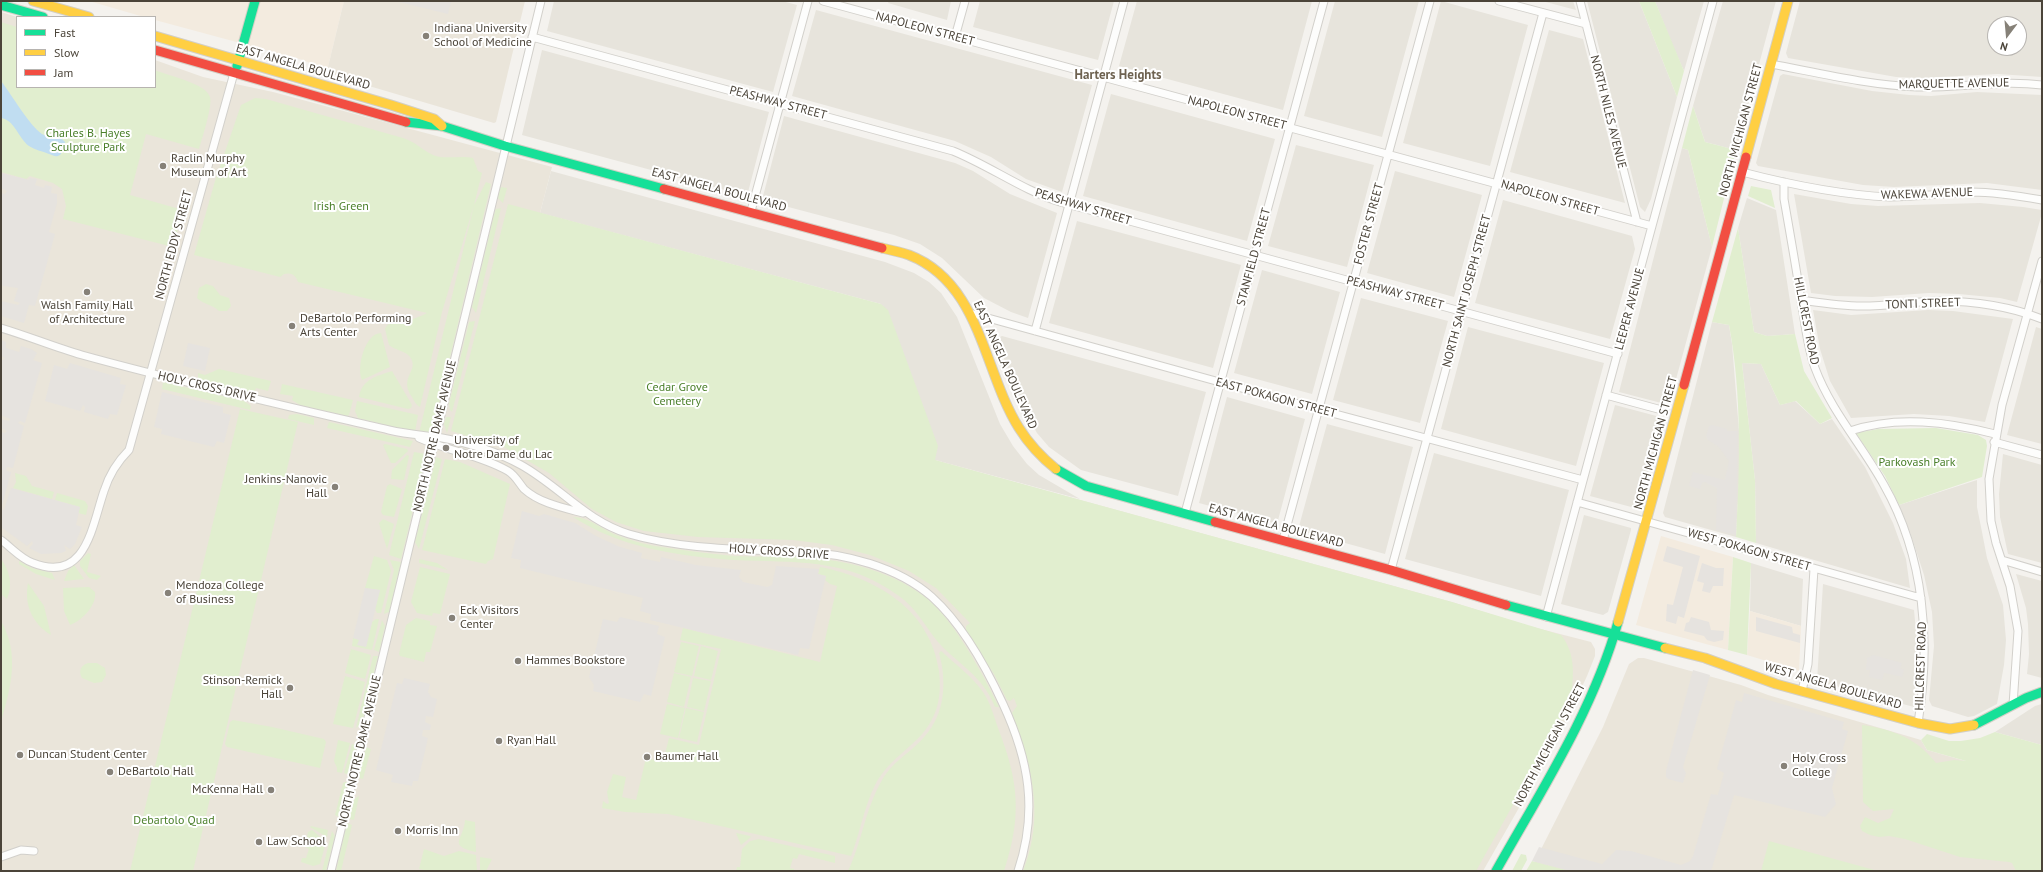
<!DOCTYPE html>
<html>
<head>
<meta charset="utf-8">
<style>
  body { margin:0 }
  #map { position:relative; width:2043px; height:872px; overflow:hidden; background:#f4f2ee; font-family:"PT Sans",sans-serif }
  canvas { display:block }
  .frame { position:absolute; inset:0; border:2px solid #4b4439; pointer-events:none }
  .legend { position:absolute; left:16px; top:16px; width:140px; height:72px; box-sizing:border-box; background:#fff; border:1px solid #b7b4b0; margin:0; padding:5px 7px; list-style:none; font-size:12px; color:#4b4439 }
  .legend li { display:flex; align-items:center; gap:8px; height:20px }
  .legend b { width:20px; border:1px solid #b7b4b0 }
  .north { position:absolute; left:1987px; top:16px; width:40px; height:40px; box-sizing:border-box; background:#fff; border:1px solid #b7b4b0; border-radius:50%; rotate:196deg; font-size:11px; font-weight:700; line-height:16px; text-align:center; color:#4b4439 }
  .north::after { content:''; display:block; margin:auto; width:14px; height:18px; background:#868178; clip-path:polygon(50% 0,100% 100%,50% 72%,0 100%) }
</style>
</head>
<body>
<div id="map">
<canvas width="2043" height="872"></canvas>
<div class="frame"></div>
<ul class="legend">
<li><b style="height:5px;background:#16e098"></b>Fast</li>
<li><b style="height:5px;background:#ffcf43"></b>Slow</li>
<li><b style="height:5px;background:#f24e42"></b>Jam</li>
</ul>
<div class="north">N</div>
</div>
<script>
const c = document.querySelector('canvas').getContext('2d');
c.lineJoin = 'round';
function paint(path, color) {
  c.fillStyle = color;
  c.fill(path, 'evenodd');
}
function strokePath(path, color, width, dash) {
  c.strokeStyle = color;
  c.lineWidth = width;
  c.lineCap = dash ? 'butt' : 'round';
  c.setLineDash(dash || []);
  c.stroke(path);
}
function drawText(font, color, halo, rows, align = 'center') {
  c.font = font + ' "PT Sans",sans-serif';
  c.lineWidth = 4;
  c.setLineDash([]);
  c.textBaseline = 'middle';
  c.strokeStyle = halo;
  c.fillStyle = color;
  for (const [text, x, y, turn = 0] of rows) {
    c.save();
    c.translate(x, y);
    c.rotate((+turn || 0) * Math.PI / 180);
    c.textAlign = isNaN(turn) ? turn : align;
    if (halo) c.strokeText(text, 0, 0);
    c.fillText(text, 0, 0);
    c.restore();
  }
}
paint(new Path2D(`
  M554,1h228l15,4 -24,87 -226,-61z
  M889,1h62l-4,19 -59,-17z
  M980,1h134l-16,59 -125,-33z
  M1137,1h175l-29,109 -164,-44z
  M1335,1h84l-37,136 -78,-21z
  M1441,1l87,24 -38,141 -87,-23z
  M1542,1h31l3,9z
  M1587,1h52l38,96 -26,102 -6,13 -5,-5z
  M1655,1h49l-20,70 -13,-29z
  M1723,1h53l-40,149 -31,-8 -12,-36z
  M1800,1h242v76l-44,-3 -78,4 -24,-1 -108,-19 -2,-5zM1995,24h24v24h-24z
  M816,10l276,75 -30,107 -36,-13 -35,-22 -36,-16 -163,-45z
  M1549,30l34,9 42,164 -115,-31z
  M542,50l227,62 -22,84 -225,-61z
  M1783,74l89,17 37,4 22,1 46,-4 65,3v95l-55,-7 -93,4 -31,-2 -105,-19 -2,-3 24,-87z
  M1111,94l164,45 -28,102 -164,-45z
  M784,116l171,47 18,8 37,23 47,19 -29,105 -17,-6 -27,-14 -42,-40 -22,-14 -26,-9 -132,-35z
  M1296,145l78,20 -27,102 -79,-21z
  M1682,148l6,2 24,97 -43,158 -50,-13z
  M551,171l334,91 29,11 15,9 12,11 16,24 43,107 13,22 14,18 12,11 41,24 -145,-39 -54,-156 -341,-91z
  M1395,171l87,24 -28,102 -87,-24z
  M1794,194l57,10 27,2 102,-3 43,4 19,3v3l-25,89 -17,-4 -41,-4 -30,-1 -57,4 -37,-1 -24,-3z
  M1747,198l29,12 19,124 -28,2 -13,-4 -16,-104z
  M1503,200l129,36 3,13 -25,90 -135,-36z
  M1077,221l164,44 -28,103 -164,-45z
  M1262,270l78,22 -28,102 -78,-21z
  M1361,298l87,23 -28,102 -87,-23z
  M1813,310l38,5 77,-5 25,1 60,8 -28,103 -36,-6 -35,-2 -63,4 -21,-37 -10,-32z
  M1712,322l17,3 3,19 7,87v51l-3,55 -71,-20 -2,-4z
  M1468,327l136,36 -28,103 -135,-37z
  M2036,327l6,2v115l-35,-9z
  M1002,336l204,56 -28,104 -97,-26 -32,-23 -12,-14 -10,-18 -31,-76z
  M1742,363l19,1 19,41 15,-4 25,23 12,-5 33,48 28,56 13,36 4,29 -154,-45 -1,-63z
  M1227,397l78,22 -28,105 -78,-21z
  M1615,405l49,13 -26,89 -3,1 -45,-12z
  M1327,424l86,23 -28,107 -87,-24z
  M1434,453l135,37 -28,106 -136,-37z
  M2003,454l39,11v98l-34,-9 -8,-37 -1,-23z
  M1977,480v27l5,25 5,26 16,47 3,35 -2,25 -7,39 -23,12 -6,1 -36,-11 -3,-6 5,-54 -2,-34 -8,-37 -14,-43 -11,-27z
  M1584,515l47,13v2l-23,82 -5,3 -42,-11z
  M1751,563l52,16 -2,47 -51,-15z
  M2016,574l26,7v97l-15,-4 2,-20 -1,-30 -2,-16z
  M1823,584l91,26 3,33 -3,64 -97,-26z
  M2042,704v41l-47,-13 40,-26z`), '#e7e4dc');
paint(new Path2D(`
  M89,1h255l-17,70 -24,-11 -148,-40v-3h-11z
  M1661,536l72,21 -5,93 -92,-25z
  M1750,611l51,15 -2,45 -52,-16z`), '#f3ebdf');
paint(new Path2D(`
  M344,1h181l-29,121 -2,1 -152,-45 -15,-7z
  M1,12l16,5v70h138v-27l48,17 70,15 279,75 -12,46 247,66 60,157 605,166 77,24 62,16 4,7v7l-8,20 -30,65 -74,130h-1482z
  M1638,658h6l97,27 27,10 153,45 6,10 115,33v88h-512l73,-144 26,-63z`), '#eae5da');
paint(new Path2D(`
  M1639,1h16l29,70 -7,26z
  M1,22l16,5v60h138v-17c13,6 51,13 55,27 3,7 -8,42 -11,52l-53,-15 -16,61 53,15 -10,37 -110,-28 3,-13 -4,-17 -9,-6 -23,-7 -4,3 -25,-7z
  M255,98l11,1 137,39c13,4 19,12 30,17 12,5 27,0 40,3l5,13 4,2 -8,32 12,-23 5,2 -57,241 -5,7 -10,1 55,-228 -32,107 -22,95c-4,-2 -6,-6 -8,-10 -14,-20 8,-26 -2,-40 -4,-6 -15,-7 -21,-12l-4,-16c4,-9 12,-6 20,-8 7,-1 16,-5 22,-8l-129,-31c-2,-7 -7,-10 -14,-8l-4,3 -86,-22 21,-74 26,-76z
  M1693,106l12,36 31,8 -24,97 -24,-97 -6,-2z
  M1751,186l20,4 4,18 -27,-12z
  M501,187l6,1 -4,15 -6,-6z
  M508,204l373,100 7,6 50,136 -3,14 517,142 109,33c16,20 12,42 10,66l-95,170h-453c22,-55 9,-105 -11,-158l5,-7 -3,-8 -4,3 -3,-1 -13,-26 -28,-42v-6l4,-3 -34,-35 -27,-17 -39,-16 -38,-10 -39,-5 -95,-3 -54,-6 -28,-9 -24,-13 -43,-36 -45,-26 -53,-16z
  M501,208l-25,105 -4,-6 23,-96 1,-2z
  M1738,228l16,104 13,4 28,-2 9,37 28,47 -12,6 -24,-23 -16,4 -19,-41 -19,-1 13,117 1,63 -20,-6c4,-71 6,-143 -7,-212l-17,-3z
  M206,284l7,2 7,9 9,3 2,8 -4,5h-8c-7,-7 -15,-6 -22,-13l2,-10z
  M475,321l-23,91 -2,-2 -1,-6 20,-82z
  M381,333l9,34 -28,13c-6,-12 3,-47 19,-47z
  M219,369l52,12 -3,10 -12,-3 -1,3 -8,1 -44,-10 -5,-3v-6l7,2z
  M392,371l20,34 -1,3 -3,1 -49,-12c3,-18 18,-21 33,-26z
  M163,382l81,19 7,5 -1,4 -88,-21z
  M282,384l71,16 -4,15 -2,1 -47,-11 -8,-5 1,-4 -13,-2z
  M357,401l61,14 -3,17 -57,-14 -3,-7z
  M240,409l58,13 -105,449h-63z
  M297,414l17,4v7l-26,-6 1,-4z
  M446,417h5l-4,16 -3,-9z
  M329,422l84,19 -3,6 -83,-19z
  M1936,428l42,7 8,5 1,6 -5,31 -83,28 -14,-29 -29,-43 22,-4z
  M385,444l22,5 1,2 -13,12h-4l-8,-18z
  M414,452l12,2v2l-25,103 -12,-4z
  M407,455l2,1 -5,24 -13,-1 1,-9z
  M436,457l6,2 -23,90 -4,-7 1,-4z
  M445,459l15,3 50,22 -17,75 -5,2 -2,3 -64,-14z
  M15,473l11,3 6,10 22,6 -2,7 -39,-11 3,-6z
  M390,484l12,5 -8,28 -11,-2 -2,-3 6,-26z
  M57,493l28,8 3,5 -2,9 -8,-2 2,-6 -25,-7z
  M573,517c15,0 27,11 41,17 18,7 36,12 55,14 21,3 43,6 64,8 23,1 46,0 70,1 43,3 93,15 127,44 26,23 54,75 69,106h-4c-12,-31 -36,-42 -57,-65 -13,-16 -22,-34 -39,-46 -53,-39 -103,-33 -165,-36 -56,-4 -113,-12 -161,-43z
  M383,519l11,5 -7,25 -8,-26z
  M88,553l3,1 -4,18 14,4 -4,4 -8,-2 -9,-12v-5z
  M374,556l13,4 4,11 -10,42h-4l-2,-4 5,-19 -15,-2z
  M1733,557l18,6 -4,92 -19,-5z
  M1,559c9,12 12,26 6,40l-6,-5z
  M419,559l18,4 11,7 -29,-7z
  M390,560l11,2 -12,50 -5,2 10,-44z
  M19,561l13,7 20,5 3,7 -19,-6 -17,-10z
  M74,565l10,14 -20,2 4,-10z
  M420,567l30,7 -10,40 -7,-1 -1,3 -15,-3 -6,-11z
  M820,567c56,11 110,42 119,104 2,17 1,35 -8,50 -13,25 -41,35 -56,64 -11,22 -15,48 -24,71l-183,-42 -43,-2 -23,-4 1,-7 4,3 2,-1 -2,-11 6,-18 13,3 -4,20 14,3 10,-42 17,4 6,-24 30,7 22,-96 -41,-9 3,-12 137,34 17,-76 -7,-2 -5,-4 1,-4 -8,-2z
  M28,583l16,23 7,29c-19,-12 -27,-30 -23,-52z
  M89,587l6,5c2,14 -14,29 -25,33l-6,-14 -1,-23z
  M416,618l14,3v4l7,1 -7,26h-4l-2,10 -24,-6 -1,-2 7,-29z
  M376,619h3l-7,31 -20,-4 1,-8 5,1 8,8 6,-25z
  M382,620l3,6 -6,26 -5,-2z
  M1,621c19,33 10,66 0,101z
  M681,642l18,4 -7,30 -18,-4z
  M701,646l17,5 -7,29 -17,-4z
  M351,649l20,6 -6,24 -20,-6z
  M941,651c14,13 31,25 42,41 7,10 11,24 15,36 21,54 24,88 6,143h-156c14,-29 17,-61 33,-89 12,-22 29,-28 44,-46 20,-22 22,-55 14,-83z
  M373,656h5l-16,67 -6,5z
  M88,663h9l8,5 1,7 -4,7 -8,1 -12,-5c-4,-7 -1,-13 6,-15z
  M674,673l17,4 -7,30 -17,-5z
  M345,676l20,6 -12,46 -20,-4z
  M693,678l18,3 -7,30 -17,-4z
  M667,704l18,4 -7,30 -18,-4z
  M686,708l18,4 -7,30 -18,-4z
  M233,720l39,7 52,12 2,3 -6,26 -93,-21 -2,-3 5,-22z
  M1862,725c30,4 56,14 74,38l18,-3 12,1 -39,-11 -6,-10 6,-6 22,7h12l19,-3 15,-6 47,13v126h-26l-4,-8 -3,-1 -49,-5 -55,-18 -16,-3 -10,1 -9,-2 -8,-4 -2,-5 5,-9 13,6 12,-5 4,-9 -21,2 -10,-9z
  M338,740l12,3 -8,30 -5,-1v-4l-3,-7z
  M352,744l5,1 -8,30 -5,-2z
  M366,747l5,2 -8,30 -5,-1z
  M345,782h3l-9,35 -4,-2 8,-32z
  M359,796l-5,24 -5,-1 5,-20z
  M465,820l10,2 1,30c-30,-7 -12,-12 -11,-32z
  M347,823l5,2 -11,46h-5z
  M311,826l17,4 -1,7 -17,-10z
  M312,830l14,12 -6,22 -7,2 -12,-4 1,-4h4l3,-9 -4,-2 3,-15z
  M332,831l3,5 -9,35h-4z
  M736,833l14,3 1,1 -10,8z
  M759,839l76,17v7l-36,-9 -2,5 -4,-1 -3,10 4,1v2h-58l1,-4h3l2,-18 8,-8z
  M1769,841l109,30h-117z
  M424,849l20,7 15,-5 17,4 1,16h-49l-9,-2z
  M1521,854l5,1 1,5 -6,11h-9z
  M480,857l12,2 -6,12h-6z
  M1532,861l38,10h-44z`), '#e1eecf');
paint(new Path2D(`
  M395,1h56l-3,13z
  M1,173l28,7 1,-2 7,1 -2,6 9,3 1,-3 7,2 -1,6 6,1v9l-8,29 6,2 -20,72 -6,-1 -5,18 -23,-7v-15l17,4 2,-2 -6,-2 4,-13 -15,-2 -2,-2v-91l4,1 2,-3 -6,-3z
  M1,340l5,2v6l13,4 2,-6 10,3 6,4 -4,7 9,3 -17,60 -5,-2 -2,2 6,3 -11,42 -5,-1 -2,1 1,3 4,1 -9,33 -1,-73 4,1 2,-2 -6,-3v-9l8,2 1,-2 -9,-4v-55h2l2,-2 -4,-2z
  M188,343l22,5 -5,23 -22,-5z
  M70,363l51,15 -1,6 6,1 -9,30 -7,-1 -2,5 -24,-7 1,-5 -2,-2 -3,6 -35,-10 9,-36 13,4z
  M162,392l61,15v6l8,2 -7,28 -7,-2 -3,6 -53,-13 1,-5 -8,-2z
  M1712,425l15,4v2h11l-2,104 -20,-5 1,-42 -12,-6 -3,1 -2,6 -11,-3 4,-14 32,8 4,-19 -10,-14 -11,-7 -2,-4 3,-10z
  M11,488l69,19 -4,18 6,2 -7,17 -5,5 -6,-4 2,6 -5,2 -20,1 -12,-6 4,-4 -1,-3 -5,5 -26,-19v-18l3,1z
  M522,511l17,5 5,-2 31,9 21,13 24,11 22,6 -1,5 19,4 1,-5 35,8 45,5 -2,7 4,5 24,5 5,-2 4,-19 43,3 -1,5 8,2 -17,73 -9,-1 -2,7 -148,-35 1,-6 -11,-3 3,-13 -123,-30 1,-8 -10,-2z
  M1667,546l33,10 -16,62 -6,-2 -2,8 -10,-3 1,-17 6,1 10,-38 -20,-6z
  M1702,563l14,5h8l-1,18h-10l-3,7 -8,-2 2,-8 -7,-2z
  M365,588l15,2 -14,57 -9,-2 2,-5 -6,-2z
  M620,617l39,9 -2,8 8,3 -14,59 -7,-2 -4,8 -47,-11 1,-6 -5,-8 14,-58 14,3z
  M1691,617l18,5 2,8 13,1 -1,9 -9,2 -7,-2 -3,-4 -20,-5 2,-8 3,-1z
  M1756,617l36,10 1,6 7,2v8l-44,-12z
  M1873,655l29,8 -2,5 4,2 -2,7 -18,-4 -2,7 -13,-3 1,-7h-4l1,-12z
  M1693,670l17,5 -27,92 3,6 -3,10 -15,-4 -2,-2v-6z
  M404,678l26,6 -2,8 3,5 6,2 -4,18 -7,-1 -1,6 6,3 -1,5h-7l-1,6 6,2 -10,43h-5l-1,5 -21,-4 2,-7 -17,-5 21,-87 5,1z
  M1744,693l100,29 -2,7 6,2 -16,57 4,16 -11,13 -91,-22 -23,76h-141l-38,-10 7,-14 63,17 14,-14 15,1 50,14 9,-4 3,-5 18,-62 7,1 6,-22 -7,-4 19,-69 6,2z`), '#e6e3df');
paint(new Path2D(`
  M1,81c11,14 28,44 41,53 9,5 16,0 23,8v5l-5,8c-5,3 -6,0 -11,-1 -7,-3 -14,-4 -20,-8 -11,-8 -14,-26 -28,-28z`), '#c0ddf1');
const street = new Path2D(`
  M823,1l829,225
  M1499,1l87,23
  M1580,1l57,221
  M532,37l421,114c37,15 69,39 107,51l558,152
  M955,37l10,-36
  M1771,64c48,9 97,21 146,23 42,1 83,-7 125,-2
  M1742,172c46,12 101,23 148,25 27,0 55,-4 82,-5 24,0 47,4 70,8
  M1784,182v17c6,34 12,68 17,101 4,23 6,47 14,68 16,43 47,77 69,117 41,72 47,158 34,238
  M751,211l57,-210
  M1801,300c21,3 40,6 61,6 25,0 50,-4 76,-5 35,0 71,5 104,18
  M970,313l358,99 255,68
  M1,328c27,8 53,19 81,27 101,28 204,51 307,75 16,4 32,5 48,7 28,5 59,14 84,28 38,21 65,56 108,69 55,16 114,15 171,18 45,1 98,15 132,45 31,28 54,70 71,107 26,56 35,107 15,167
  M1035,331l89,-330
  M1606,395l52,14
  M1850,431c47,-16 98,-9 145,3
  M419,438c29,13 61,17 89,33 7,4 11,12 16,18 15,14 40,19 59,24
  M1994,442l48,13
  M1577,502l344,96
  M1185,513l139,-512
  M1,540c11,8 20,19 32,23 53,21 59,-37 71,-72 5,-16 14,-30 25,-41l105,-377
  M1283,540l147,-539
  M2002,560l40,12
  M1391,570l152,-557
  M1546,617l167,-616
  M1802,691l6,-27 6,-95
  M2013,705l5,-74 -8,-45 -14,-43 -5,-22 -2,-42 13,-74 40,-144
  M1,857l20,-7 13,1
  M331,871l210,-870`);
const fast = new Path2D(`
  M1,5l42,12
  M237,66l18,-65
  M406,122l36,4 63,20 159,43
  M1056,469l30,17 129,36
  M1506,605l159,43
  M1974,725l52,-27 16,-6
  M1496,871c45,-80 97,-160 122,-249`);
const slow = new Path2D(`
  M33,1l56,16
  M155,36l236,69 43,14 8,7
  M1746,157l42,-156
  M882,248c9,2 18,4 27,7 72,28 74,116 110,173 10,16 22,29 37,41
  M1618,622l66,-237
  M1665,648l40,10 71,26 142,39 32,6 24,-4`);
const jam = new Path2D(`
  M155,50l251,72
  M664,189l218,59
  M1684,385l62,-228
  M1215,522l176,48 115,35`);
strokePath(street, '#d2d0cb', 9);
strokePath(fast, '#d3cfc5', 11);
strokePath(slow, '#d3cfc5', 11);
strokePath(jam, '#d3cfc5', 11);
strokePath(street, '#fdfdfc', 7);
strokePath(fast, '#16e098', 9);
strokePath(slow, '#ffcf43', 9);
strokePath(jam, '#f24e42', 9);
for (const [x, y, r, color] of [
  [426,36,4,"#868178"],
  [163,166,4,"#868178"],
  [87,292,4,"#868178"],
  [292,326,4,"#868178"],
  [446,448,4,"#868178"],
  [335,487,4,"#868178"],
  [168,593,4,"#868178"],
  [452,618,4,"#868178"],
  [518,661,4,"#868178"],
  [290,688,4,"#868178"],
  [499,741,4,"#868178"],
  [20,755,4,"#868178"],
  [647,757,4,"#868178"],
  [1784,766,4,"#868178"],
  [110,772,4,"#868178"],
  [271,790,4,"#868178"],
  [398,831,4,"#868178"],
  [259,842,4,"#868178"]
]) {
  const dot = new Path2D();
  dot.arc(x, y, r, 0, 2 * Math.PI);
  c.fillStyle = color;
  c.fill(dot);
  strokePath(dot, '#fff', 1.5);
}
drawText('12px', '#4b4439', '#fff', [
  ["Indiana University",434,29],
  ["School of Medicine",434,43],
  ["Raclin Murphy",171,159],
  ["Museum of Art",171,173],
  ["Walsh Family Hall",87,306,"center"],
  ["of Architecture",87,320,"center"],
  ["DeBartolo Performing",300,319],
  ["Arts Center",300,333],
  ["University of",454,441],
  ["Notre Dame du Lac",454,455],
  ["Jenkins-Nanovic",327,480,"right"],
  ["Hall",327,494,"right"],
  ["Mendoza College",176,586],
  ["of Business",176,600],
  ["Eck Visitors",460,611],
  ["Center",460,625],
  ["Hammes Bookstore",526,661],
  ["Stinson-Remick",282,681,"right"],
  ["Hall",282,695,"right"],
  ["Ryan Hall",507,741],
  ["Duncan Student Center",28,755],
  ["Baumer Hall",655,757],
  ["Holy Cross",1792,759],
  ["College",1792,773],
  ["DeBartolo Hall",118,772],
  ["McKenna Hall",263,790,"right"],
  ["Morris Inn",406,831],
  ["Law School",267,842]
], 'left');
drawText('12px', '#4b4439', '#fff', [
  ["NAPOLEON STREET",925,29,15],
  ["EAST ANGELA BOULEVARD",303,67,16],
  ["MARQUETTE AVENUE",1954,84,-1],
  ["PEASHWAY STREET",778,103,15],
  ["NORTH NILES AVENUE",1608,112,76],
  ["NAPOLEON STREET",1237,113,15],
  ["NORTH MICHIGAN STREET",1741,130,-75],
  ["EAST ANGELA BOULEVARD",719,190,15],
  ["WAKEWA AVENUE",1927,194,-2],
  ["NAPOLEON STREET",1550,198,16],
  ["PEASHWAY STREET",1083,207,17],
  ["FOSTER STREET",1369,224,-75],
  ["NORTH EDDY STREET",174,245,-75],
  ["STANFIELD STREET",1254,257,-75],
  ["NORTH SAINT JOSEPH STREET",1467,291,-75],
  ["PEASHWAY STREET",1395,293,15],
  ["TONTI STREET",1923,304,-2],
  ["LEEPER AVENUE",1630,309,-75],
  ["HILLCREST ROAD",1806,321,79],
  ["EAST ANGELA BOULEVARD",1005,365,66],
  ["HOLY CROSS DRIVE",207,387,13],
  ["EAST POKAGON STREET",1276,398,15],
  ["NORTH NOTRE DAME AVENUE",435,436,-77],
  ["NORTH MICHIGAN STREET",1656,443,-75],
  ["EAST ANGELA BOULEVARD",1276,526,15],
  ["WEST POKAGON STREET",1749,550,16],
  ["HOLY CROSS DRIVE",779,552,4],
  ["HILLCREST ROAD",1921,666,-88],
  ["WEST ANGELA BOULEVARD",1833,686,16],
  ["NORTH MICHIGAN STREET",1550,745,-62],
  ["NORTH NOTRE DAME AVENUE",360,751,-77]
]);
drawText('12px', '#4a7f2a', '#fff', [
  ["Charles B. Hayes",88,134],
  ["Sculpture Park",88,148],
  ["Irish Green",341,207],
  ["Cedar Grove",677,388],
  ["Cemetery",677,402],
  ["Parkovash Park",1917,463],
  ["Debartolo Quad",174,821]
]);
drawText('bold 13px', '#6e6250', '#fff', [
  ["Harters Heights",1118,75]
]);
</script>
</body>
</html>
